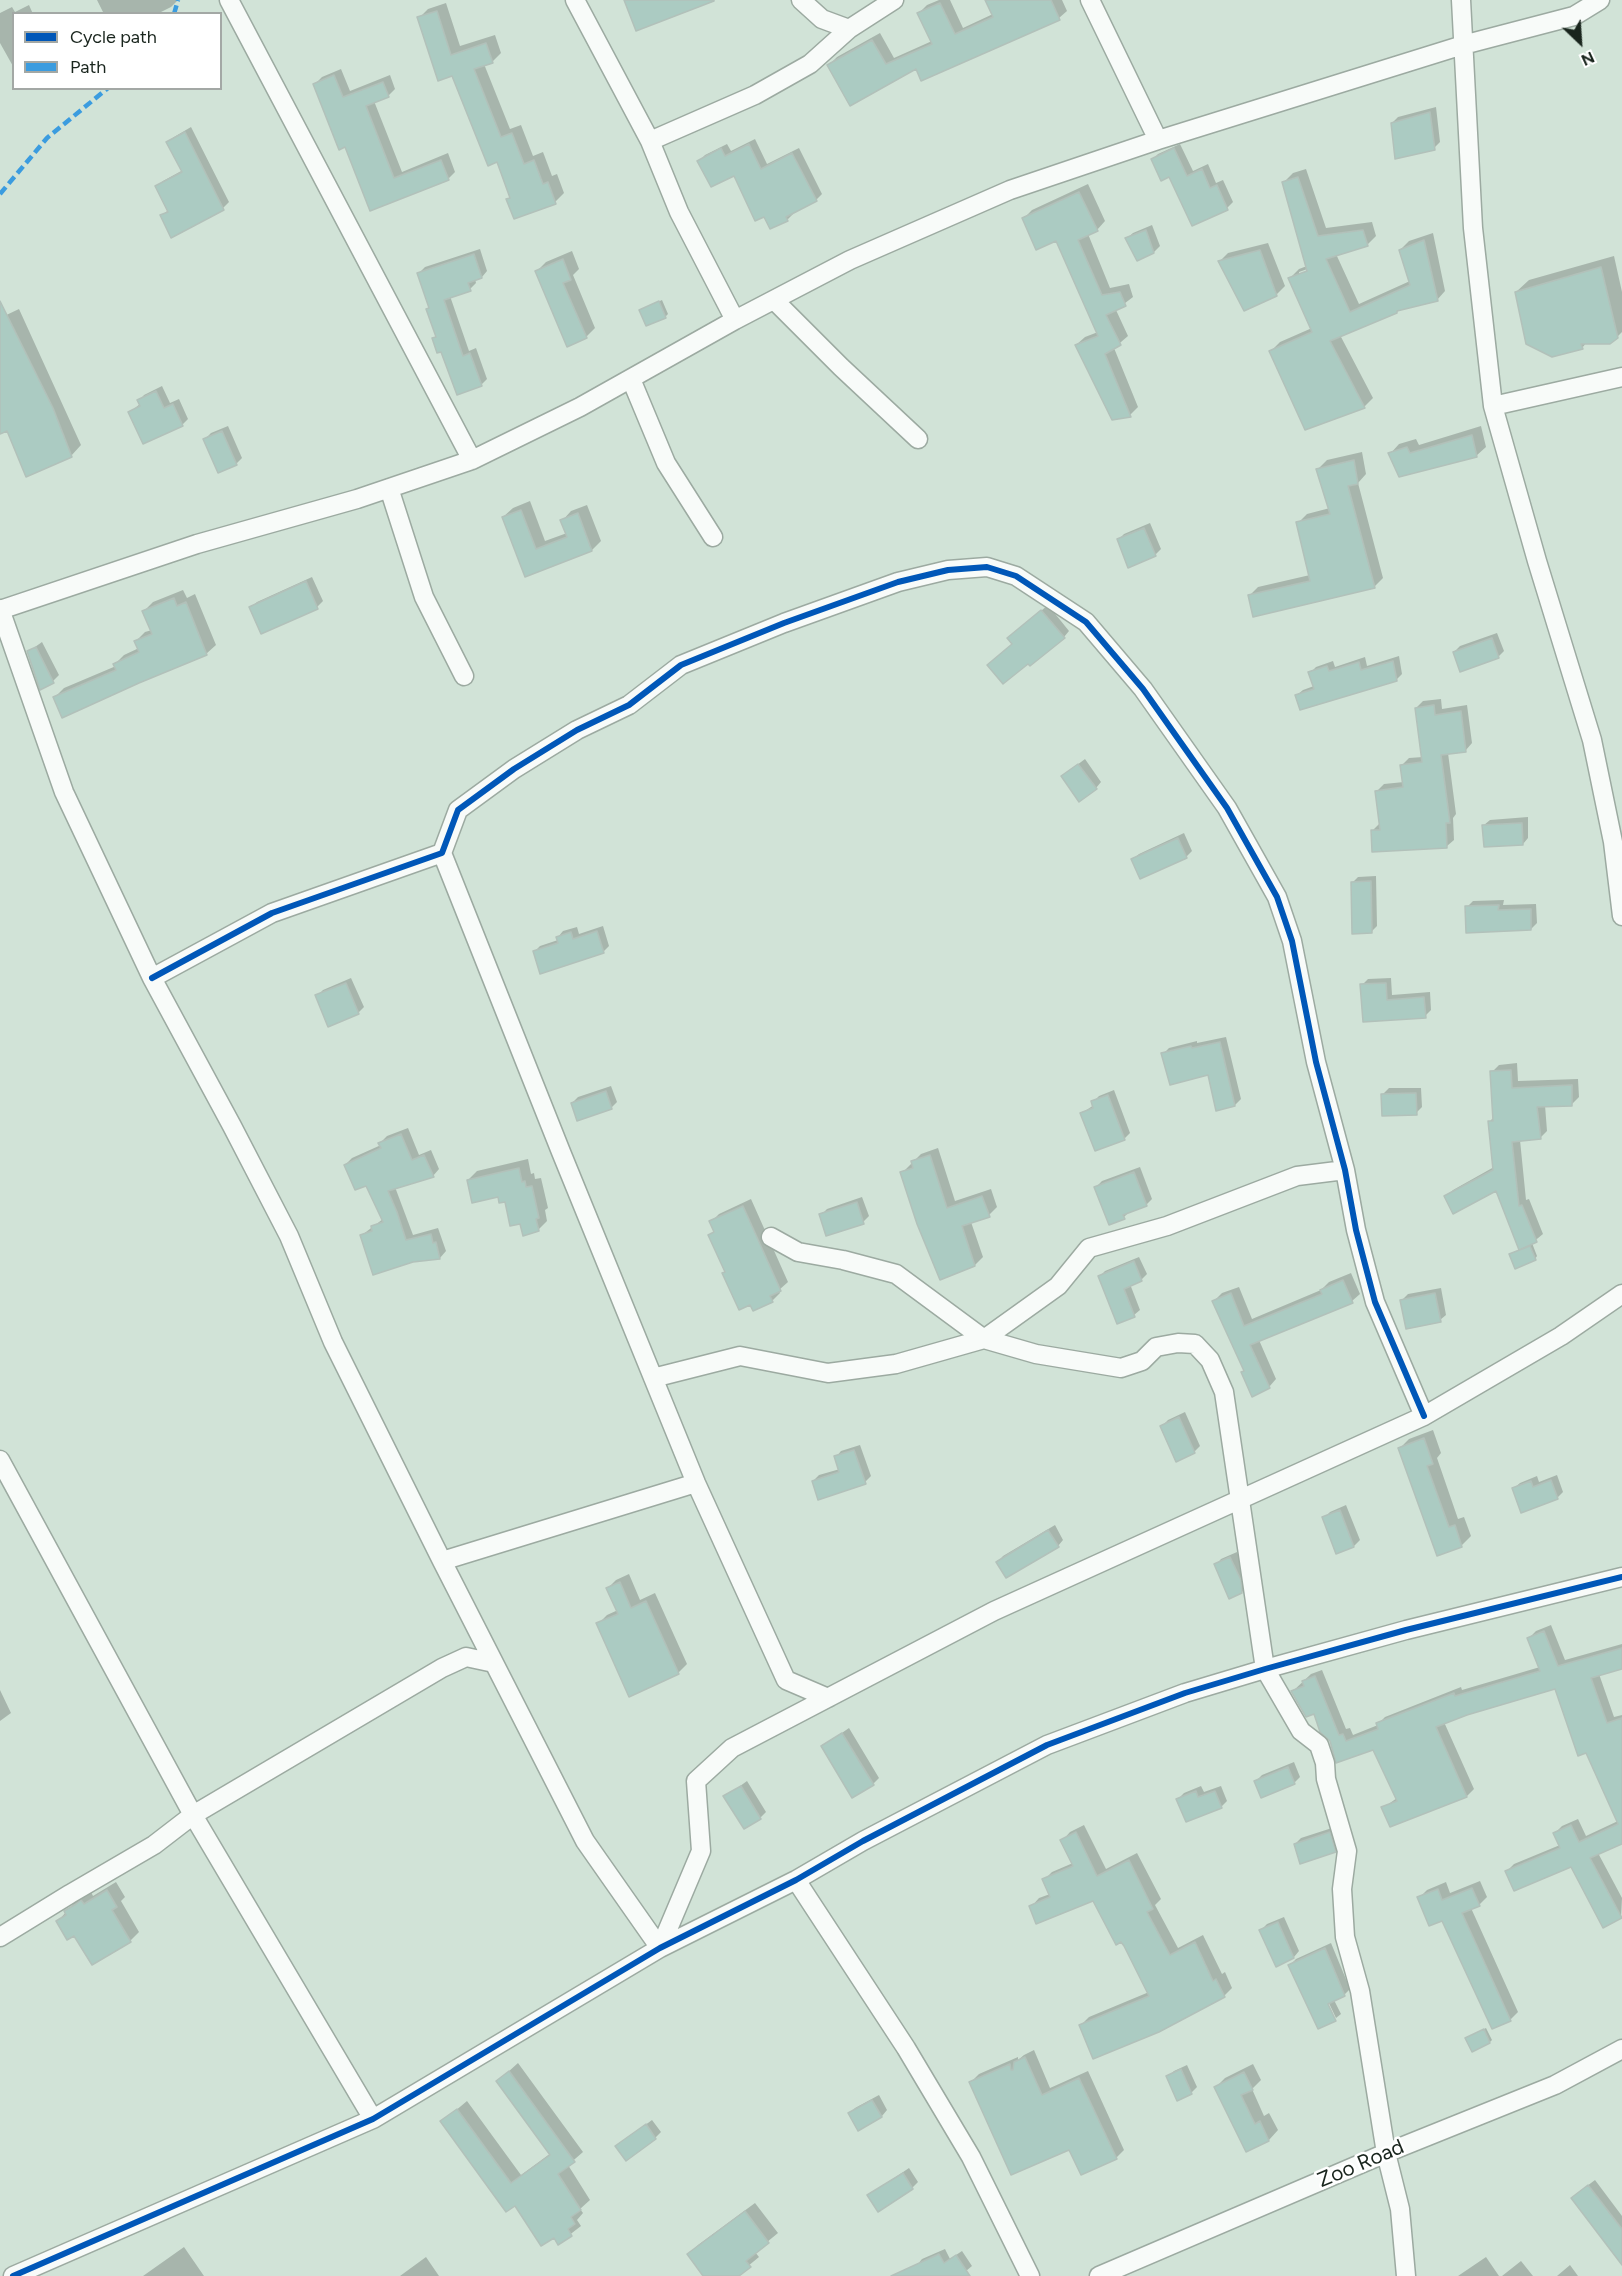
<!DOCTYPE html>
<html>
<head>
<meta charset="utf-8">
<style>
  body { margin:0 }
  #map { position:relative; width:1622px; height:2276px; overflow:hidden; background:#d1e3d7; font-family:Figtree,sans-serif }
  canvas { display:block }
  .legend { position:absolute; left:12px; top:12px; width:210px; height:78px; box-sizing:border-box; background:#fff; border:2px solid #a3a8a5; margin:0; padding:8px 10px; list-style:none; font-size:18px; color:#19251d }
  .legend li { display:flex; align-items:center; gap:12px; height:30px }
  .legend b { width:30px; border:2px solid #a3a8a5 }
  .north { position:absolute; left:1550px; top:12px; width:60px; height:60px; -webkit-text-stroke:4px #fff; paint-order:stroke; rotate:155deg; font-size:16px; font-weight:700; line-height:24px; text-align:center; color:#19251d }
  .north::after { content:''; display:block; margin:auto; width:21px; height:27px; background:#19251d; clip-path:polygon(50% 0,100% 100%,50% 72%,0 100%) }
</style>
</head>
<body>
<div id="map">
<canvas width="1622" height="2276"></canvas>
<ul class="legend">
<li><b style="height:8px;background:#0057b8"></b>Cycle path</li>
<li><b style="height:8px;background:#3b9cdf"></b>Path</li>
</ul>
<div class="north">N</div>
</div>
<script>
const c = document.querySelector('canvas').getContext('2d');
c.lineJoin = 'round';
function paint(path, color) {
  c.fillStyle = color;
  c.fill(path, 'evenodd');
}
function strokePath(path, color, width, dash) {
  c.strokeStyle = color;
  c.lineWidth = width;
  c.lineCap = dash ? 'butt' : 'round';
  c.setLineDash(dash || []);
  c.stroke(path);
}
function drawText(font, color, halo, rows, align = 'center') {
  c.font = font + ' Figtree,sans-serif';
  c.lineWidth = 5;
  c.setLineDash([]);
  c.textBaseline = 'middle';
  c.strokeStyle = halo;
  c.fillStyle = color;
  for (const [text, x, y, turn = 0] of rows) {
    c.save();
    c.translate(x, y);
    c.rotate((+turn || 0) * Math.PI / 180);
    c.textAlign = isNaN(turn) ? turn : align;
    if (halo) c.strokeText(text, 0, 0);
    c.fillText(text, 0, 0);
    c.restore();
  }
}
paint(new Path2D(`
  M97,0h81l-7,7 -14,7h-53z
  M939,0h11l13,28 30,-14 -6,-14h75l5,11 -8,7 -142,49 -88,-2 8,-8 43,-24 14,25 38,-17 -13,-28 8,-8z
  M446,3l14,43 35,-11 6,18 -9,9 -8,2 26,65 11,-4 12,31 10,-4 9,24 5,-2 7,19 -9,9 -47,-3 3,-3 -14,-36 -44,-85 -34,-57 9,-9z
  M29,5l4,9h-19v54l-14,-25v-30l12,-6 3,5z
  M341,69l9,22 40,-16 5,14 -7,7 -14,5 28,71 46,-19 7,19 -7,7 -77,30 -25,-64 -31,-61 7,-7z
  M1436,107l4,35 -6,6 -42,-25 6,-6z
  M191,127l38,75 -6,6 -51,28 -10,-20 6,-6 -11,-23 6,-6 20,-11 -15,-28 6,-5z
  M755,139l12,25 32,-16 23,46 -6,6 -24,12 1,2 -6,6 -53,-46 -35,-13 6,-6 22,-11 4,7z
  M1180,144l13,27 15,-7 8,19 7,-3 10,22 -6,6 -57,-33 -17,-16 5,-5z
  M1306,169l20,59 46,-6 4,14 -9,9 -31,9 23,50 51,-23 -10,-31 9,-9 24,-8 12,58 -8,9 -36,8 -4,4 -57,23 33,63 -8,8 -59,22 -35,-77 9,-9 32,-14 -22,-50 9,-9 8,-3 -23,-84 9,-9zM1313,267l1,3 -15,5v-3z
  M1088,184l17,37 -8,9 -9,4 22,54 19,-4 4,13 -17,13 12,26 -14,12 24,59 -8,8 -54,-70 9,-8 13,-5 -42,-93 -33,-20 9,-9z
  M1152,225l8,21 -6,6 -27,-14 6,-5z
  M1268,243l17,43 -9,9 -56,-34 8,-8z
  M480,249l7,22 -5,6 -7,2 1,4 -6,6 -20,7 19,55 7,-3 11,31 -6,6 -39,-35 -8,-12 3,-3 -18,-62 6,-6z
  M572,251l7,18 -6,6 22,53 -9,9 -49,-66 9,-9z
  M1614,256l8,36v40l-5,5 -30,5 -5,6 -30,8 -36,-64 13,-12z
  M662,300l6,14 -3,3 -24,-7z
  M19,309l62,136 -10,11 -64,-27 -7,3v-114z
  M162,386l8,17 9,-4 9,20 -6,6 -52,-13 10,-8 -1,-3 5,-6z
  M228,426l14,32 -6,6 -31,-25 6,-6z
  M1481,426l5,21 -10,9 -86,-2 9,-10 17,-5 3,6z
  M1362,452l4,22 -8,9 25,95 -9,9 -125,9 9,-9 52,-12 -12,-52 9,-9 23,-6 -12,-39 9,-9z
  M530,501l15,40 22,-8 -5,-12 9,-10 16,-6 14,36 -9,9 -66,26 -23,-59 10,-9z
  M1150,523l11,26 -6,6 -37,-15 6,-6z
  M312,577l11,24 -6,6h-66l6,-5z
  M183,590l4,8 8,-4 21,51 -10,9 -151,43 9,-9 52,-22 -1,-2 9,-9 15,-7 -3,-7 9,-9 7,-2 -8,-19 9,-9z
  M1048,605l21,26 -5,6 -51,7 2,-11z
  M1497,633l7,18 -6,6 -44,-5 6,-6z
  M42,642l17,33 -6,6 -25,-29z
  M1399,656l3,18 -6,6 -99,15 6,-5 11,-4 -4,-13 6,-6 17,-6 2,6 30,-10 2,9z
  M1441,699l1,10 25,-4 5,38 -6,7 -18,3 8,61 -3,4 1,22 -7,6 -75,-15 7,-7 -2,-33 7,-7 20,-2 -2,-17 7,-7 14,-1 -7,-49 7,-7z
  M1085,759l16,23 -5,6 -27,-17z
  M1528,817v21l-5,6 -39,-19 6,-5z
  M1184,833l8,18 -6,6 -53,2 6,-5z
  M1376,876l1,50 -6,6 -19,-49 6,-6z
  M1504,900l-1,5 33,-1 1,19 -6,6 -64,-22 6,-6z
  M603,926l6,20 -6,6 -68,-1 5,-5 18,-6v-3l5,-6 14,-4 2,7z
  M351,978l13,29 -6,6 -41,-17 6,-6z
  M1391,978l1,17 38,-3 1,18 -6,6 -61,4 -2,-35 6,-6z
  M1226,1037l15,62 -6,6 -26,-32 -46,-19 6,-6 28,-7v2z
  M1517,1063l1,18 60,-2 1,18 -7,7 -27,1 2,26 -7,7 -20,2 6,60 3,-1 14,35 -11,9 5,13 -2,3 -24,-5 9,-5 -23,-60 -51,8 7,-7 41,-23 -5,-45 5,-5 -2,-45 7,-7z
  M611,1086l6,16 -6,6 -39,-5 6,-6z
  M1389,1088h32l1,19 -6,6 -33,-19z
  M1114,1090l16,43 -6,6 -42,-26 12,-8 -1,-3 6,-6z
  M408,1128l11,27 12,-5 8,19 -6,7 -38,11 18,48 25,-7 8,23 -6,7 -78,-23 21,-16 -16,-35 -22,-19 7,-7 29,-13 -1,-2 7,-7z
  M938,1148l17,53 36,-12 6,18 -8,8 -18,7 12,35 -8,8 -73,-92 19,-19z
  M528,1159l3,15 3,-1 1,6 6,-1 7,30 -3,2 2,11 -9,9 -17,-8 -15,-22 -38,-20 9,-9z
  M1140,1167l12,32 -6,6 -16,6 -6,6 -28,-30 6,-6z
  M862,1197l7,19 -6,6 -42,-7 6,-6z
  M751,1199l37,83 -9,8 1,3 -8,8 -45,-30 -17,-36 5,-4 -4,-9 8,-8z
  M1139,1257l8,17 -6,6 -11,4 10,26 -6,5 -16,7 -19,-45 6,-6z
  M1351,1273l9,21 -8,7 -93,39 17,39 -7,8 -24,-17 -31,-69 8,-8 17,-6 13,32 69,-29 8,-8z
  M1441,1288l5,27 -6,5 -38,-20 6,-6z
  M1185,1412l15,34 -6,6 -32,-26 6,-6z
  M1433,1430l8,23 -4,5 21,61 6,-2 7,19 -9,9 -24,9 -38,-106 9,-9z
  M860,1445l11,31 -6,6 -52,-1 6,-6 21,-6 -4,-12 5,-6z
  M1557,1475l6,17 -6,6 -43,-10 6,-5 17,-7 2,6z
  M1346,1505l14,35 -6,6 -30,-28 6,-6z
  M1055,1525l8,15 -5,6 -60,16 5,-6z
  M1237,1552l9,22 2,12 -6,6 -26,-27 5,-6z
  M629,1574l11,26 15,-7 32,71 -9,9 -80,-49 9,-9 11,-5 -10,-22 8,-8z
  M1551,1625l14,35 57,-16v23l-23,7 15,43 8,-2v128l-24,10 24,45 -1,19 -49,-52 -65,6 7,-7 46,-19 -5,-12 7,-7 16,-7 8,17 32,-15 -62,-134 -89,26 -23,9 30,67 -7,7 -25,11 -2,-3 -57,4 14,-10 -23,-50 -43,-7 -16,-29 -22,-21 18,-17 11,-4 24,59 4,-1 3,7 25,-10v-1l7,-7 76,-30 1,3 78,-23 -11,-29 7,-7z
  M0,1690l11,23 -11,8z
  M849,1728l30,50 -6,6 -50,-38z
  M1294,1762l6,15 -6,6 -38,-2 6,-6z
  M747,1781l19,31 -6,6 -35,-21z
  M1201,1786l3,6 17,-6 6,15 -6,6 -43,-8 6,-6z
  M1084,1825l22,44 31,-16 24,46 -6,6 23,43 25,-13 19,39 3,-2 7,16 -8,8 -143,29 8,-8 60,-25 -23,-47 -33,-46 -62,8 8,-9 11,-4 -6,-14 8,-8 21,-9 -11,-22 8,-9z
  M1335,1827l6,18 -6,6 -40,-7 6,-6z
  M1480,1881l7,16 -8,8 -8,3 47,104 -8,8 -67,-101 -24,-21 8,-8 19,-8 4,11z
  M116,1882l9,15 -4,4 18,31 -9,9 -55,-7 -17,-13 17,-19 16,-10 2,4z
  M1284,1917l15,34 -5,6 -17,8 -16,-35 6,-6z
  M1331,1943l19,46 -6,6 -10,5 7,14 -5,4 -10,-21 -36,-32 6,-6z
  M1486,2028l6,12 -2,2 -23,-4z
  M1034,2050l16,38 38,-17 36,79 -8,8 -46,-10 -99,-66 8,-8 39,-17v3l6,-5z
  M518,2063l65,89 -15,13 22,35 -10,9 3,4 -6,7 4,6 -22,17 -5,-7 -39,-32 -73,-82 25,-21 54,74 30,-22 -53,-72z
  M1253,2064l8,16 -9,9 12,27 5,-3 9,17 -9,10 -23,10 -30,-63 9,-9z
  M1187,2065l10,22 -6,6 -23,-16 6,-6z
  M879,2095l8,15 -5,6 -24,13 -8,-15 5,-6z
  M652,2120l9,12 -6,6 -38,8z
  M909,2168l9,14 -6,6 -43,7z
  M1595,2180l27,36v31l-43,-55z
  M755,2203l23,30 -23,19 4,5 -23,19h-31l-16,-22 9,-9z
  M184,2247l20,29h-61z
  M945,2249l5,10 12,-8 10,15 -12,10h-35l-8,-11 5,-6z
  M426,2257l13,19h-39z
  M1486,2257l13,19h-41z
  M1521,2261l12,15h-31z
  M1570,2265l8,11h-21z`), '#0003');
const building = new Path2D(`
  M624,0h90v1l-78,30z
  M985,0h66l9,20 -139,61 -5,-12 -66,37 -23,-41 45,-25 14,24 46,-20 -15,-31 23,-10 15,31 38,-17z
  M437,11l14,44 35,-12 7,20 -19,6 27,68 11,-4 12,31 10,-4 9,24 5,-2 8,22 -42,15 -8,-20 4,-1 -13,-36 -9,4 -36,-90 -14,5 -21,-64z
  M334,75l9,22 40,-15 6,15 -23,9 28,72 47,-18 8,20 -79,31 -25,-64 -6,3 -26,-66z
  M1430,112l5,38 -40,9 -4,-36z
  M185,132l39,78 -53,28 -11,-23 8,-3 -13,-26 27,-14 -16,-30z
  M749,144l12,25 31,-16 25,48 -31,16 2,4 -18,8 -6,-12 -9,4 -21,-45 -23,11 -14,-26 24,-13 4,8z
  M1174,148l13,28 15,-7 8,19 7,-3 11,25 -36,16 -23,-49 -8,4 -10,-22z
  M1298,177l20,59 45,-6 5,16 -42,13 24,53 60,-27 -11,-35 25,-10 14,61 -41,10v2l-67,28 35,67 -60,22 -36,-79 43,-19 -24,-54 19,-7 -25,-89z
  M1079,192l19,39 -20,9 24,55 18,-3 6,14 -20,9 15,30 -16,9 26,63 -19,3 -37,-75 23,-9 -42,-95 -20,9 -14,-32z
  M1146,230l8,23 -17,8 -12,-23z
  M1260,250l17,46 -33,15 -26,-50z
  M474,254l8,24 -14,5 3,8 -27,9 19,56 7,-3 12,33 -25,9 -16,-43 -4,1 -5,-15 4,-1 -10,-28 3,-1 -12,-35z
  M563,259l8,21 -8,3 24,55 -20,9 -32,-76z
  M1601,267l17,71 -8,6h-29l2,5 -31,8 -26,-13 -11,-52z
  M0,301l53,107 19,49 -46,20 -19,-46 -7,3z
  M659,301l7,17 -20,8 -7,-16z
  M156,391l8,17 9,-4 10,22 -40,18 -15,-32 12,-6 -3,-6z
  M222,431l15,34 -19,8 -15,-34z
  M1472,435l5,22 -78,20 -11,-24 19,-6 3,6z
  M1354,460l4,24 -10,2 27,102 -122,29 -5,-22 62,-14 -14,-59 34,-8 -14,-45z
  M521,510l15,39 31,-12 -7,-17 18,-7 14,38 -67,26 -23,-60z
  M1144,528l12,28 -28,12 -11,-29z
  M306,581l12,28 -57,25 -12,-27z
  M174,598l3,8 9,-4 21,53 -68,28 -77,35 -9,-21 63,-27 -3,-6 26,-12 -5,-11 18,-7 -10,-23z
  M1041,610l24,28 -35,28 -2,-2 -25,20 -16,-19 25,-21 -5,-6z
  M1492,638l7,20 -39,14 -7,-20z
  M36,647l18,36 -14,7 -13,-39z
  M1393,661l4,20 -97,29 -5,-15 19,-6 -6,-17 19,-6 2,5 30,-9 2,8z
  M1434,705l1,10 26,-4 5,41 -25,3 9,68h-4l1,25 -75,4 -1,-22h9l-5,-39 28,-4 -3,-22 22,-3 -7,-54z
  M1078,764l19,25 -18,13 -18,-26z
  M1522,823l1,22 -39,2 -2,-22z
  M1178,838l9,20 -47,21 -9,-20z
  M1371,881l1,52 -20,1 -1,-52z
  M1499,905l-1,5 33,-1v21l-65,3 -1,-27z
  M597,931l7,22 -64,21 -7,-23 25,-8 -2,-6 15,-5 2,7z
  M346,983l13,31 -31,13 -13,-32z
  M1386,983l1,17 37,-3 2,21 -63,4 -3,-38z
  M1220,1042l15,64 -19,5 -8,-36 -38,10 -9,-32 30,-7 1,2z
  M1511,1070l1,18 60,-3v21l-35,1 4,32 -29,3 7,64 3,-1 15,37 -18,8 -23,-59 -43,23 -9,-18 49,-26 -5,-49h5l-3,-50z
  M606,1091l6,18 -35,12 -6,-18z
  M1416,1093l1,22 -35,1 -1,-22z
  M1108,1095l17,45 -30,11 -15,-38 13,-5 -2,-7z
  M401,1134l11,26 12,-5 10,22 -46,14 9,21 9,28 25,-6 2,9 3,-1 4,17 -27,3 -40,13 -13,-40 12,-4 -1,-5 12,-4 -17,-36 -11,4 -11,-25 37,-17 -3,-5z
  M930,1155l17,53 35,-12 8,21 -28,9 13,40 -35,14 -23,-56 -17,-52 13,-4 -2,-7z
  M519,1168l3,14 3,-1 1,6 6,-1 7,32 -3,1 3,12 -16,5 -3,-12 -10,2 -5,-24 -6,1 -1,-6 -26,6 -5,-23z
  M1134,1172l13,34 -24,9 2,4 -16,6 -15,-38z
  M857,1202l7,22 -38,12 -7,-22z
  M743,1206l38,85 -11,5 3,6 -20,9 -3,-6 -11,5 -17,-37 3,-1 -17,-37 6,-3 -5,-11z
  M1530,1246l6,14 -21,9 -6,-15z
  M1134,1261l8,20 -18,8 11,28 -18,7 -19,-48z
  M1343,1280l10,23 -103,42 20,43 -18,9 -11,-25 3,-1 -32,-70 19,-8 13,33 78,-32 -2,-4z
  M1435,1293l6,29 -35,7 -6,-29z
  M1179,1417l16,36 -19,9 -16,-36z
  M1424,1438l9,26 -6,2 22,61 6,-2 7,22 -25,9 -39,-108z
  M854,1450l12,34 -48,16 -6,-19 27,-9 -5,-16z
  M1551,1480l7,19 -37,14 -9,-25 19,-7 2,6z
  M1340,1510l14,37 -18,7 -14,-37z
  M1048,1530l11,17 -53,31 -10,-16z
  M1230,1557l11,23 1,13 -13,6 -15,-35z
  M620,1582l11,26 15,-7 33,73 -50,23 -33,-74 22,-9 -12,-26z
  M1544,1631l14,35 64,-18v21l-31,9 16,45 15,-5v126l-32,14 32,60 -19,10 -32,-61 -57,24 -9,-20 55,-23 -7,-15 18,-8 8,17 39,-18 -32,-71 -8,3 -23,-67 -88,26 -31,12 31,70 -77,30 -9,-20 16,-6 -24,-51 -37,13 -6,-22 -10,-9 -6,-18 -8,3 -15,-26 13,-5 -2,-5 13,-5 24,59 4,-1 3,7 32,-12 -2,-6 78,-30 1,3 85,-25 -13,-33z
  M842,1733l32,52 -22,13 -31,-52z
  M1288,1767l7,17 -34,14 -7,-17z
  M741,1786l20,33 -17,10 -21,-33z
  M1196,1791l2,6 17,-6 7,17 -36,14 -10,-23z
  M1076,1832l21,44 32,-16 24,49 -6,3 23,43 25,-13 18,39 3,-2 9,18 -66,35 -66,27 -14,-34 70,-29 -25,-50 -3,-4 -5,3 -23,-44 -57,23 -7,-18 21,-9 -8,-18 31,-13 -13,-26z
  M1330,1832l6,20 -36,12 -6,-20z
  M1472,1888l8,18 -18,7 49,108 -19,8 -50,-108 -13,5 -12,-29 21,-8 4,11z
  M107,1890l10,17 -5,3 19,32 -39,23 -18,-29 -7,4 -11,-19 10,-6 -2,-4 12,-7 5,-4 3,4z
  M1278,1922l16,36 -18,9 -17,-37z
  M1325,1948l20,48 -17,8 8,17 -18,8 -30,-64z
  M1484,2029l6,14 -18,9 -7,-14z
  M1025,2057l17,38 37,-17 38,81 -36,16 -12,-25 -58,25 -42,-93 41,-18 1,6h2l1,-8z
  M1181,2069l11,25 -15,7 -11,-25z
  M509,2071l66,91 -17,12 23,36 -10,7 4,7 -7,5 4,7 -14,9 -4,-7 -13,8 -26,-40 -9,6 -66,-91 17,-12 54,74 39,-28 -54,-74z
  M1244,2072l9,18 -12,5 14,29 5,-3 9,20 -23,11 -32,-65z
  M872,2100l10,17 -24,14 -10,-18z
  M646,2124l10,15 -30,22 -11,-15z
  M903,2173l10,16 -35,23 -11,-17z
  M1588,2185l34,44v36l-51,-67z
  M745,2211l24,32 -23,18 5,6 -12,9h-36l-16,-22z
  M939,2254l5,9 12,-8 14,21h-79z`);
paint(building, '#abcbc2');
strokePath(building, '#b2c1ba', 1.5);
const minor = new Path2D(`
  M229,0l243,460
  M575,0l75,141 29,71 56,108
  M801,0l21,19 27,10
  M1090,0l68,140
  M1461,0l12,228 20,178 44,155 55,179 21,102 9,74
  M650,141l105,-46 55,-31 39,-35 45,-29
  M774,300l67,67 77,72
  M631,379l35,84 47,74
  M1493,406l129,-29
  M389,488l35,109 40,79
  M0,609l64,183 88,186 80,148 57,110 44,106 109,219 143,280 75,107
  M0,610l197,-66 160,-45 115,-39 108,-53 155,-87 115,-60 160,-70 148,-50 305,-95 111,-29 26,-16
  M442,853l119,299 135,331 90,197 42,18
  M152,978l120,-65 170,-60 16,-43 56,-41 63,-39 52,-25 52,-40 103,-42 114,-41 50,-12 39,-3 29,9 70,46 57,67 84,119 50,89 15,44 24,121 29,108 11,60 19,72 49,114
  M771,1237l27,15 45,8 53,14 88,65 52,15 85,14 21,-7 14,-14 22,-4 17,1 15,16 14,32 41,277 36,62 18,14 6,18 1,16 21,72 -5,38 3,48 15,54 26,162 14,56 6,67
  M653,1378l87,-22 88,17 68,-9 88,-25 74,-53 31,-38 78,-22 130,-50 48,-6
  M0,1460l193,355 180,304
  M442,1561l254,-78
  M796,1880l110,168 65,109 59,119
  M0,1937l70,-43 84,-49 39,-30 249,-147 24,-11 28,6
  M660,1948l41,-97 -5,-70 36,-33 262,-137 430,-195 137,-80 61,-42
  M13,2276l360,-157 287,-171 136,-68 67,-39 184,-96 138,-52 80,-24 141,-39 216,-53
  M1099,2276l287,-123 169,-68 67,-36`);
strokePath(minor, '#9caaa1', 21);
strokePath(minor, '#f8fbf9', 18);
strokePath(new Path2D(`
  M174,14l4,-14
  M0,194l47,-56 61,-50`), '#3b9cdf', 4.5, [9, 4.5]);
strokePath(new Path2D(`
  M152,978l120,-65 170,-60 16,-43 56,-41 63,-39 52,-25 52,-40 103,-42 114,-41 50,-12 39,-3 29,9 70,46 57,67 84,119 50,89 15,44 24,121 29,108 11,60 19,72 49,114
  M13,2276l360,-157 287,-171 136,-68 67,-39 184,-96 138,-52 80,-24 141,-39 216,-53`), '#0057b8', 6);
drawText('21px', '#19251d', '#fff', [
  ["Zoo Road",1361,2164,-23]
]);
</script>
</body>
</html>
